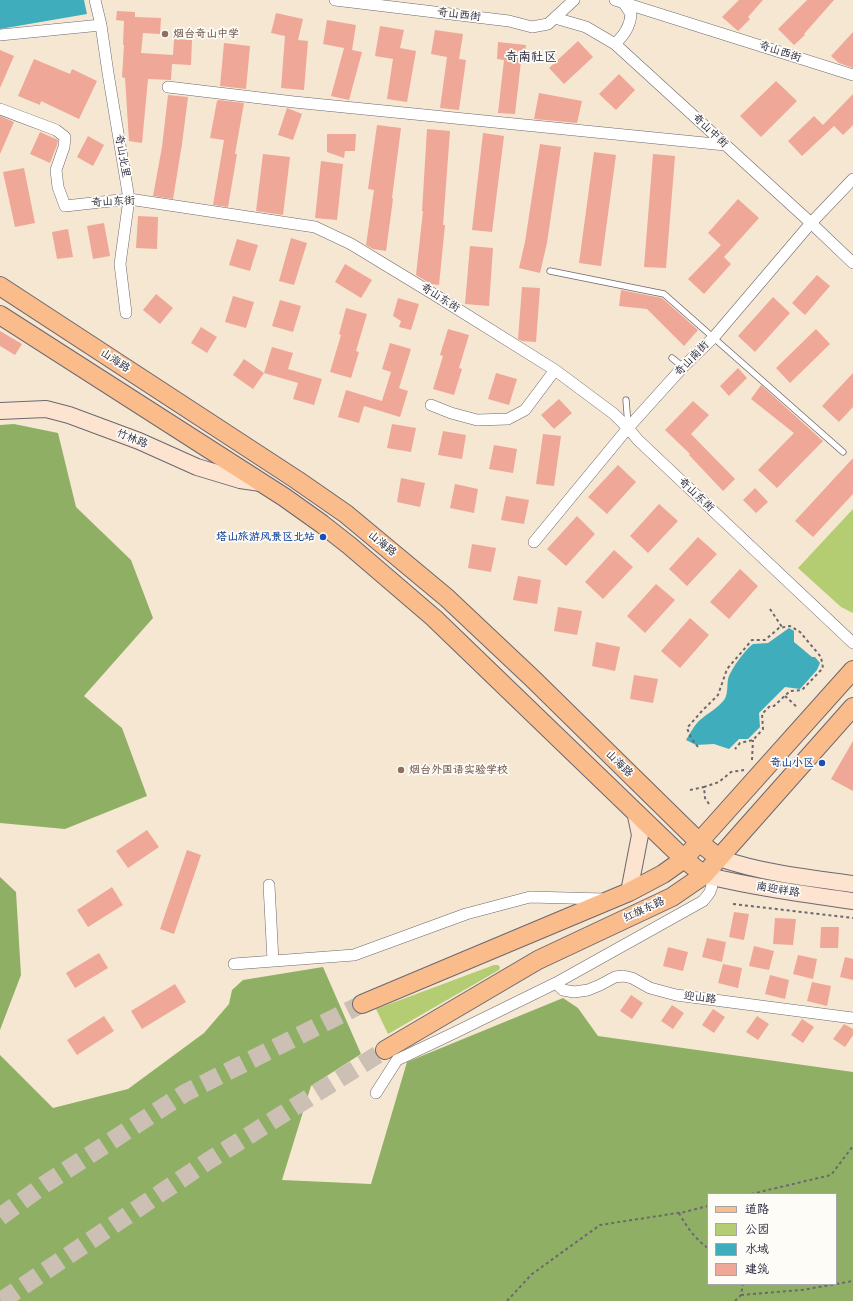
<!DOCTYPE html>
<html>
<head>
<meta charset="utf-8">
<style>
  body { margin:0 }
  #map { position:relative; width:853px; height:1301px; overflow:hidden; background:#f6e7d2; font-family:Pangolin,"LXGW WenKai TC",sans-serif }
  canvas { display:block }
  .legend { position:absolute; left:707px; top:1193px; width:130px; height:92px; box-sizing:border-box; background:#fdfcf7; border:1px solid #a5a5ac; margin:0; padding:5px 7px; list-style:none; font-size:12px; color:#22223b }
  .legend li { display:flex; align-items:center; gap:8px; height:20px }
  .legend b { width:20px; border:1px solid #a5a5ac }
</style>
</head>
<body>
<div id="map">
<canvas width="853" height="1301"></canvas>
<ul class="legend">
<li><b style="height:5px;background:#fabc8b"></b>道路</li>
<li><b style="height:11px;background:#b4cd72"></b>公园</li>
<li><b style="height:11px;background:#3fadbc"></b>水域</li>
<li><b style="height:11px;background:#efa797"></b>建筑</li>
</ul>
</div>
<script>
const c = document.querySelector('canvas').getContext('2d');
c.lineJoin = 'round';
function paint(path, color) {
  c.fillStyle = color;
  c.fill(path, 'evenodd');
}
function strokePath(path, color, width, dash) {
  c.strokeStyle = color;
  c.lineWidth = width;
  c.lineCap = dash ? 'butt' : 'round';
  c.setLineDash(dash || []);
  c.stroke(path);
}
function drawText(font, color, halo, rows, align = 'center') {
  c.font = font + ' Pangolin,"LXGW WenKai TC",sans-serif';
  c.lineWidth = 3.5;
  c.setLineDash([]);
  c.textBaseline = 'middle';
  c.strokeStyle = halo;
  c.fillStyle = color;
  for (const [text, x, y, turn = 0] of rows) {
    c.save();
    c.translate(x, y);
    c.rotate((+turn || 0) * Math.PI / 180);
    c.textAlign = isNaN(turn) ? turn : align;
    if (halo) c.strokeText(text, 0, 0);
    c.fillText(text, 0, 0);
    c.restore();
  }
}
paint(new Path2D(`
  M853,509v104l-12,-6 -43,-39z
  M494,965h4l2,2 -1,3 -111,64 -12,-25z`), '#b4cd72');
paint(new Path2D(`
  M14,424l44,9 18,74 55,53 22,58 -69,78 38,32 25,68 -82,33 -65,-6v-398z
  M0,877l16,15 5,83 -21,55z
  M323,967l38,87 -50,32 -29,94 89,4 36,-122 156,-64 15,10 20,28 255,36v229h-853v-246l53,53 75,-19 76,-56 25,-29 3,-14 11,-10zM708,1194h128v90h-128z`), '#8fb064');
paint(new Path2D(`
  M0,0h84l3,14 -87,15z
  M789,628l5,3v11l18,15h3l5,6 -3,7 -17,19 -15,-2 -26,26 1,14 -12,12h-9l-10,10 -15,-5 -18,1 -10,-5c4,-6 8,-15 14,-20 8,-7 18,-12 24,-20 4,-5 3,-15 4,-21 3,-10 17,-29 25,-35l15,-1z`), '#3fadbc');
paint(new Path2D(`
  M739,0h24l-15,17 2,2 -12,12 -16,-14z
  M807,0h27l-30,34 1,1 -11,10 -16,-16z
  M117,11l18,1v5l26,1 -1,16 -17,-1 -2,20 32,2 1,-16 18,1 -1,25 -19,-1 -1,16 -23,-1 -6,64 -13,-2 -4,-63 -3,-1 2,-32h-1l1,-24 -8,-1z
  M276,13l27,6 -5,21 10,1 -4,49 -23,-2 4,-52 -14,-3z
  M327,20l29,5 -4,25 10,2 -13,48 -18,-4 13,-48 -21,-4z
  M380,26l24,4 -4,18 16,3 -9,51 -20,-3 6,-40 -18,-3z
  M435,30l28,4 -4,25 7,1 -7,50 -19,-2 7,-51 -16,-3z
  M853,32v36l-14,-5 -8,-7z
  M578,41l15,16 -29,27 -15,-16z
  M498,42l28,3 -2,17 -3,-1 -6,53 -17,-1 6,-53 -7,-1z
  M224,43l26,3 -4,43 -26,-3z
  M0,50l14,6 -14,32z
  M34,59l36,15 2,-5 25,12 -18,38 -38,-18 -1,4 -22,-9z
  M619,74l16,16 -19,20 -17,-16z
  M776,81l21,20 -36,36 -21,-21z
  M539,93l43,8 -5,22 -43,-4z
  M853,94v31l-10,10 -9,-9 -32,30 -14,-15 26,-25 9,9z
  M168,95l20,2 -6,47 -9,55 -20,-3 9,-49z
  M219,100l25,3 -9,51h2l-9,53 -15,-2 11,-65 -14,-2 7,-37z
  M287,108l15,6 -9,26 -15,-5z
  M0,116l14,6 -14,32z
  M377,125l24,3 -9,70 1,1 -7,52 -13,-2 -7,-4 8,-55 -6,-1z
  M427,129l23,2 -7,94h2l-6,60 -8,-1 -15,-9 7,-64h-1z
  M40,132l18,8 -1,5 -7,18 -20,-9z
  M483,133l21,3 -12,96 -20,-2z
  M327,134h29l-1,17h-10l-1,7 -17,-6z
  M88,136l16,9 -11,21 -16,-9z
  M540,144l21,3 -14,96 -7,30 -21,-5 6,-26z
  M594,152l22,3 -15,111 -22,-3z
  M263,154l27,3 -7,58 -27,-4z
  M653,154l22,2 -9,112 -22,-1z
  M321,161l22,3 -6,56 -22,-2z
  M24,168l11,55 -20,4 -12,-55z
  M738,199l21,19 -35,39 7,7 -27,30 -16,-15 33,-34 -13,-12z
  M138,216l20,1 -1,32 -21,-1z
  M104,223l6,33 -17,3 -6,-33z
  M68,229l5,28 -16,2 -5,-27z
  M291,238l16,5 -13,42 -15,-4z
  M237,239l21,6 -8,26 -21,-6z
  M470,246l23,2 -4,58 -24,-2z
  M345,264l27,16 -11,18 -26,-16z
  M817,275l13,11 -25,29 -13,-12z
  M522,287l18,1 -4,54 -14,-1 -4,-2z
  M621,290l41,8 36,32 -14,16 -37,-37 -28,-3z
  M156,294l17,14 -13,16 -17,-14z
  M233,296l21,6 -8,26 -21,-6z
  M773,297l17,16 -35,39 -17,-16z
  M398,298l21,6 -8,26 -12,-3 2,-6 -8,-5z
  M280,300l21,6 -8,26 -21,-6z
  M346,308l21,6 -11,37 3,1 -8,26 -21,-6 11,-37 -2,-1z
  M201,327l16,10 -10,16 -16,-10z
  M448,329l21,6 -10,33 3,1 -8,26 -21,-6 10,-33 -3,-1z
  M816,329l14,15 -40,39 -14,-15z
  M0,331l22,13 -7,11 -15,-9z
  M390,343l21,6 -12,39 9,3 -8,26 -36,-11 -5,17 -21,-6 8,-27 36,11 9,-29 -9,-3z
  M272,347l21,6 -5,16 34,10 -8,26 -21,-6 5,-16 -34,-10z
  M244,359l20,14 -11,16 -20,-14z
  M738,368l9,10 -18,18 -9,-10z
  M496,373l21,6 -8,26 -21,-6z
  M853,373v34l-14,15 -17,-16z
  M761,385l62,56 -46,47 -19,-18 36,-37 -43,-34z
  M559,399l13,14 -18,16 -13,-14z
  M693,401l16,14 -18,19 44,45 -12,12 -34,-36 1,-1 -25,-24z
  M392,424l24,4 -5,24 -24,-4z
  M443,431l23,4 -4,24 -24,-4z
  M543,434l18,2 -7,50 -18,-2z
  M494,445l23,4 -4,24 -24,-4z
  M853,458v36l-40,43 -18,-16z
  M618,465l18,17 -29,32 -19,-17z
  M401,478l24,5 -5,24 -23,-5z
  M455,484l23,5 -4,24 -24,-5z
  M755,488l13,14 -12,11 -13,-13z
  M506,496l23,4 -5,24 -23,-4z
  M659,504l19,17 -30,32 -18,-17z
  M577,516l18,18 -29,32 -19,-17z
  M698,537l19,17 -30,32 -18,-17z
  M472,544l24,4 -5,24 -23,-4z
  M614,550l19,17 -30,32 -18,-17z
  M740,569l18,17 -29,33 -19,-17z
  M518,576l23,4 -4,24 -24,-4z
  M656,584l19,16 -30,33 -18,-17z
  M558,607l24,4 -5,24 -23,-4z
  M690,618l19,17 -29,33 -19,-17z
  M596,642l24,5 -5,24 -23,-5z
  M634,675l24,4 -5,24 -23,-4z
  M853,741v50l-22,-12z
  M147,830l12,17 -31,21 -12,-17z
  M187,850l14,5 -27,79 -14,-5z
  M112,887l11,18 -35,22 -11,-17z
  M734,912l15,2 -5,26 -15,-3z
  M775,918l21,1 -3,26 -20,-1z
  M821,927h18l-1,21h-18z
  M707,938l19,4 -4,20 -20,-5z
  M754,946l20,5 -5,19 -20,-4z
  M668,947l20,5 -5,19 -20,-5z
  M99,953l9,15 -33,20 -9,-15z
  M798,955l19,4 -4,20 -20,-5z
  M845,957l8,2v21l-13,-3z
  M723,964l19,4 -4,20 -20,-5z
  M770,975l19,5 -4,19 -20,-5z
  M812,982l19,4 -4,20 -20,-5z
  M175,984l11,18 -44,27 -11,-18z
  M631,995l12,8 -11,16 -12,-8z
  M672,1005l12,8 -11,16 -12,-8z
  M713,1009l12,8 -11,16 -12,-8z
  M104,1016l10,15 -37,24 -10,-15z
  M757,1016l12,8 -11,16 -12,-8z
  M802,1019l12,8 -11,16 -12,-8z
  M844,1024l9,5v6l-8,12 -12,-8z`), '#efa797');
strokePath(new Path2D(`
  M0,1217l45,-33 140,-91 177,-89
  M1,1301l204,-138 180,-113`), '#ccc0b4', 18, [18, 9]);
const lane = new Path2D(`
  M550,271l114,23 179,158
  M672,358l11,9
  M626,400l2,25`);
const street = new Path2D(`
  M95,0l6,25 7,48 21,126 -9,65 6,49
  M335,0l174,21 23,6 16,-3 26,-24
  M615,0l238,75
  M555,18l31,9 29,17 196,179 42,40
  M0,35l101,-10
  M615,44c9,-9 15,-17 16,-30l-8,-12
  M168,87l126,15 431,43
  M0,109l56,21 9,7 -1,10 -8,23 2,17 7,19 64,-7 186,28 36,17 84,51 120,75 59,44 14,14 10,12 215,203
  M431,405l20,8 26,7 31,-1 17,-9 30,-40
  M534,542l94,-114 55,-61 31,-30 97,-114 42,-44
  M269,885l4,76
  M234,964l120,-9 112,-41 64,-17 75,2
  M556,983l7,7 11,2 14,-2 12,-5 15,-8 8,-1 9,2 18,10 26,7 177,23
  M376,1093l21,-33 57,-27 102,-50 147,-82c6,-7 9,-10 9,-19l-8,-7`);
const secondary = new Path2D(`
  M0,411l46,-2 23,6 70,26 58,26 43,13 21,3
  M719,858c43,15 89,20 134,26
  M704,875c49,12 99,19 149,26
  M629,892l11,-57 -5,-24`);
const primary = new Path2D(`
  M0,286l297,194 49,34 101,84 86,81 166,163 20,16
  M0,315l284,182 38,27 28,22 84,72 250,241 20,16
  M362,1004l267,-112 34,-18 21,-15 15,-17 154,-172
  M385,1050l153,-90 134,-63 32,-22 149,-168`);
strokePath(lane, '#6c6770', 7);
strokePath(street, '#6c6770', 12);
strokePath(secondary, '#6c6770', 18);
strokePath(primary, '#6c6770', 20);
strokePath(new Path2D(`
  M770,609l12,18
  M785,696l13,12
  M698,747l-7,-9 -4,-10 14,-16 17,-17 9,-26 25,-29h13l14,-12 11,-2 10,6 21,25 2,11 -21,22 -12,1 -16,15h-4l-8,8 1,15 -10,11 -13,3 -5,6
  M752,760l1,-20
  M690,790l14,-3
  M709,804l-4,-6 -1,-11 15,-5 12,-10 13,-2
  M733,904l120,14
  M751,1194l80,-19 22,-29
  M679,1213c7,13 17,27 29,35
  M741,1295l61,-5 51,-9
  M507,1301l25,-27 68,-49 84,-13 24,-6
  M735,1301l6,-6 2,-11`), '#6c6770', 2, [3, 3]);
strokePath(lane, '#fff', 5.5);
strokePath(street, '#fff', 11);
strokePath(secondary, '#fde4d1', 16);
strokePath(primary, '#fabc8b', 18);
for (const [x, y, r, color] of [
  [165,34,4,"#8d6e63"],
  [323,537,4,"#1a4fb4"],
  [822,763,4,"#1a4fb4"],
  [401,770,4,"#8d6e63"]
]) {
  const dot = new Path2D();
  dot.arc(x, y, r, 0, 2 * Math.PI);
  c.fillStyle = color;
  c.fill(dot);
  strokePath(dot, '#fdfcf7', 1.5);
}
drawText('11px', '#22223b', '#fdfcf7', [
  ["奇山西街",459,15,7],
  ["奇山西街",780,52,18],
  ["奇山中街",710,131,43],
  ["奇山北里",122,156,80],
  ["奇山东街",113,202,-3],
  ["奇山东街",440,298,32],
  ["奇山南街",692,359,-46],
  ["山海路",115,361,33],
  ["竹林路",132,439,22],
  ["奇山东街",696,495,43],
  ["山海路",382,544,39],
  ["山海路",619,764,44],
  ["南迎祥路",778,890,9],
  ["红旗东路",644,910,-25],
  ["迎山路",700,998,7]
]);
drawText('bold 11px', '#785e54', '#fdfcf7', [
  ["烟台奇山中学",173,34],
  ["烟台外国语实验学校",409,770]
], 'left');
drawText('bold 11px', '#164399', '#fdfcf7', [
  ["塔山旅游风景区北站",315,537],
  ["奇山小区",814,763]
], 'right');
drawText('13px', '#22223b', '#fdfcf7', [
  ["奇南社区",531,58]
]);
</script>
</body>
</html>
